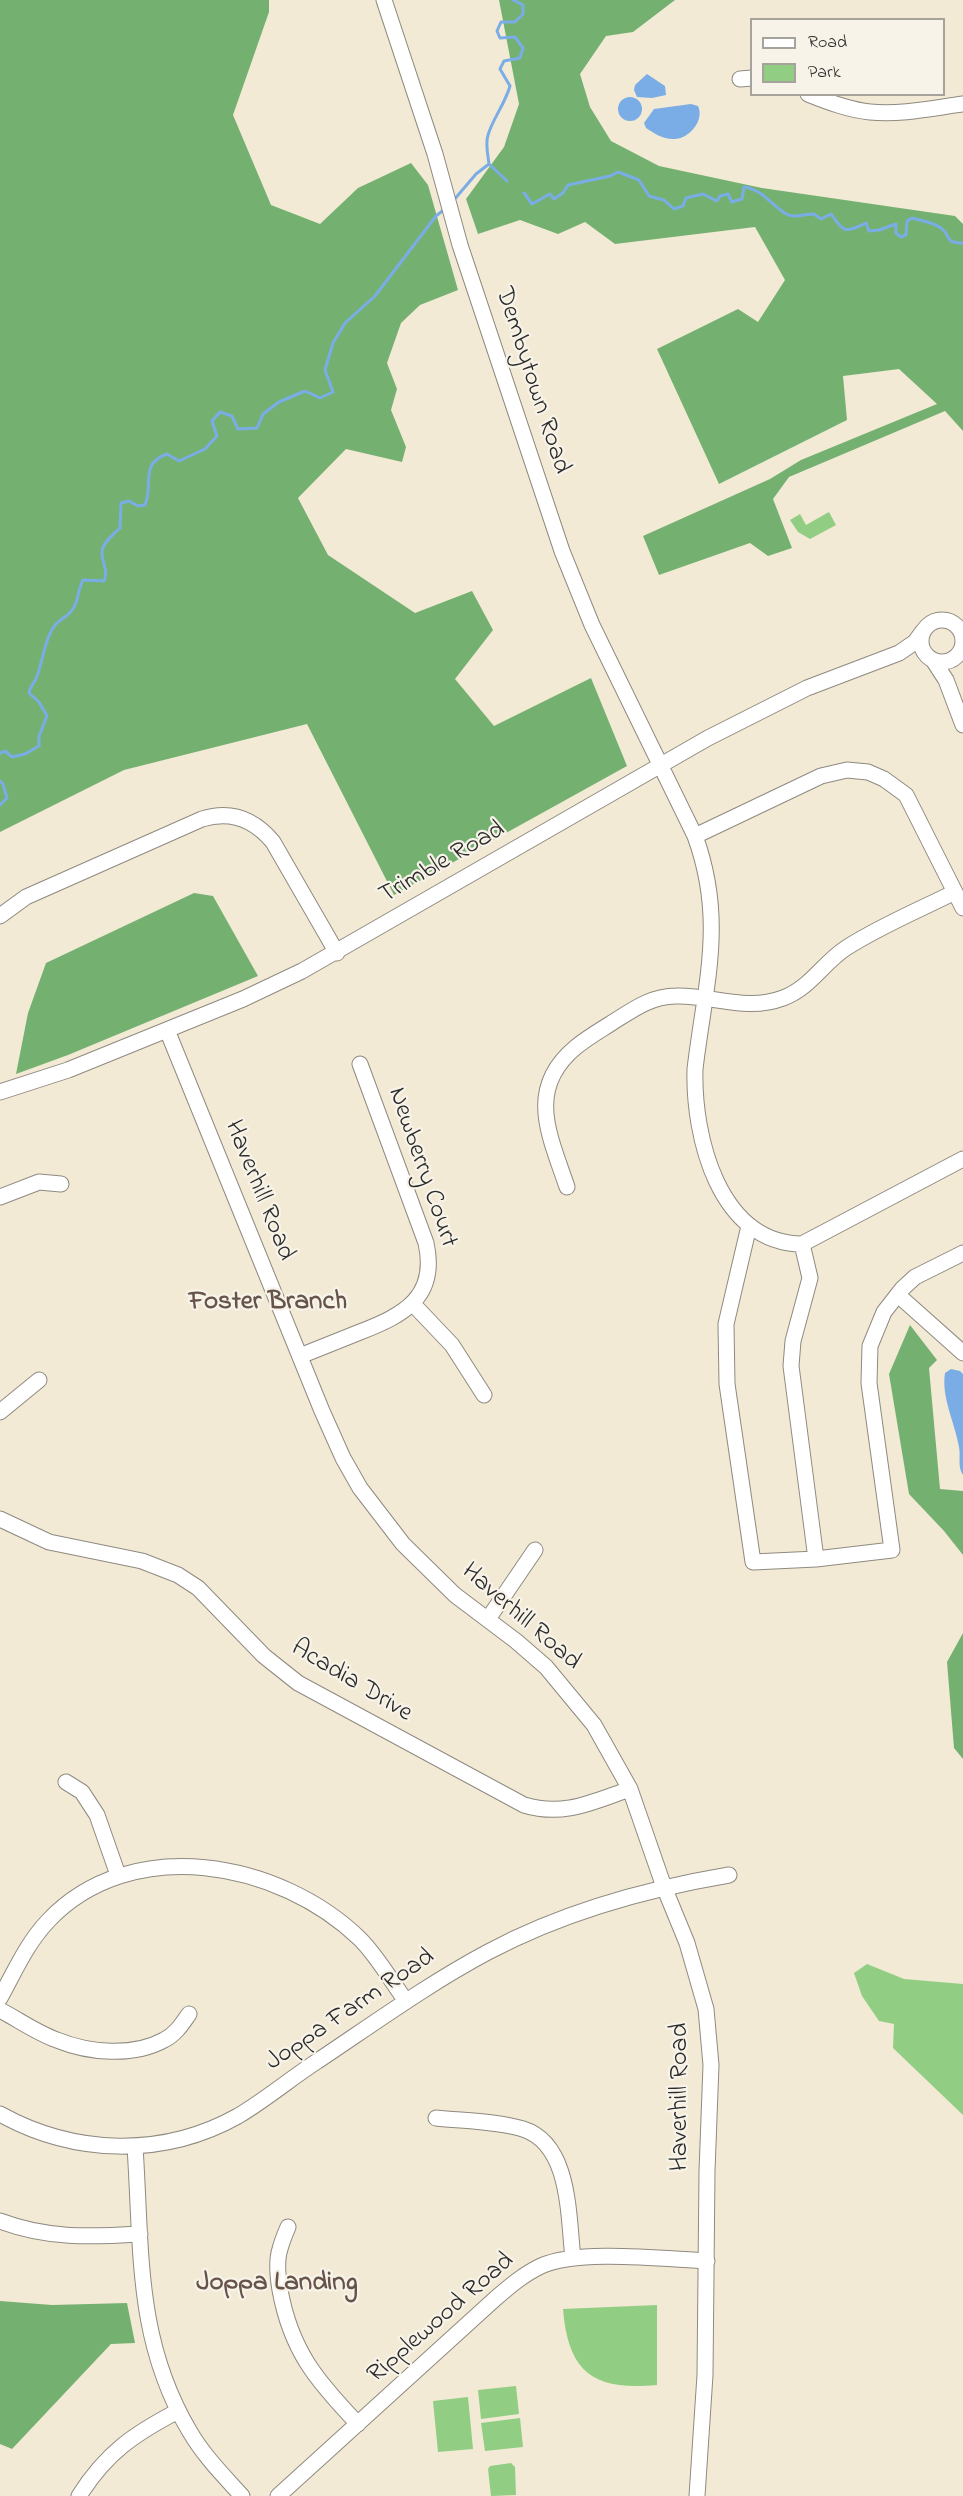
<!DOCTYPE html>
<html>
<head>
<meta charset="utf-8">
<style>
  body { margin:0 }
  #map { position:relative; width:963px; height:2496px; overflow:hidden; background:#f3ead5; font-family:"Indie Flower",sans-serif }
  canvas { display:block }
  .legend { position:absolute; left:750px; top:18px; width:195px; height:78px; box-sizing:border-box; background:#f7f3e8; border:2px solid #a5a39c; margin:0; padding:8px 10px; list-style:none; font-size:18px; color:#2b2b2b }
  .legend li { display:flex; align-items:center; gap:12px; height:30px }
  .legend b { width:30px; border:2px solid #a5a39c }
</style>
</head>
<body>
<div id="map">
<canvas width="963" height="2496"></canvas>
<ul class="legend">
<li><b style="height:8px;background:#fff"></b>Road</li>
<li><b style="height:16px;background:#91ce83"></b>Park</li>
</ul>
</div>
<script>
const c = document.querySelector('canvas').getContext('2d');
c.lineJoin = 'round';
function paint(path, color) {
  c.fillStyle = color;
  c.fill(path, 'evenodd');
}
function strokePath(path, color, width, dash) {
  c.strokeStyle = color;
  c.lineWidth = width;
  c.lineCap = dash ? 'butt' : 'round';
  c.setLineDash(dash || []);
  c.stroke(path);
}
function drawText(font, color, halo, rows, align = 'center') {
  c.font = font + ' "Indie Flower",sans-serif';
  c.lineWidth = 4.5;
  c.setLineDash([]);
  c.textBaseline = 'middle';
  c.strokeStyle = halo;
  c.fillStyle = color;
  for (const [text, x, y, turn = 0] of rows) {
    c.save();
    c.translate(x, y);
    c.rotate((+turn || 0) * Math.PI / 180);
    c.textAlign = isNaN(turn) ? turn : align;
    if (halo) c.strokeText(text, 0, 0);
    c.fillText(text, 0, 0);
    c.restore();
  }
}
paint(new Path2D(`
  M829,512l7,13 -26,14 -12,-7 -8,-12 10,-6 6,11z
  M867,1964l37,15 59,5v131l-70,-67 1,-24 -15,-3 -17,-25 -8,-23z
  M657,2305v80c-63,6 -89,-12 -94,-76z
  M516,2386l3,28 -38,5 -3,-29z
  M468,2397l5,52 -35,3 -5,-51z
  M520,2418l3,29 -38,4 -4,-28z
  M511,2463l4,4 1,28 -25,1 -3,-27 2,-3z`), '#91ce83');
paint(new Path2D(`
  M0,0h269v12l-36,103 38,90 49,19 38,-36 53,-25 17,22 30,105 -38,15 -19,18 -14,40 10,26 -6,21 15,37 -4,15 -56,-13 -48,49 30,57 87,58 57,-22 21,39 -38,49 39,47 97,-48 36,88 -233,129 -87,-171 -183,46 -124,62z
  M499,0h176l-42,32 -27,4 -26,38 10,33 21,34 48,25 103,22 193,28 8,8v207l-18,-20 -156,66 -16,22 19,49 -24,8 -18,-13 -91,32 -16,-39 127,-57 31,-19 136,-56 -38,-35 -56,7 4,44 -128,64 -62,-135 81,-40 20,13 27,-42 -30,-53 -140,17 -30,-22 -27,12 -38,-14 -42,14 -12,-35 38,-52 15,-43z
  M194,893l19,3 45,80 -190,79 -52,19 12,-61 18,-50z
  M910,1325l27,35 -8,8 11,121 23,2v64l-19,-24 -35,-37 -20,-120z
  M963,1633v126l-9,-11 -7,-86z
  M0,2301l52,4 75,-2 8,40 -24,1 -99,105 -12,-5z`), '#74b171');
paint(new Path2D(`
  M647,74l18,12 1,9 -14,3 -15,-1 -3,-7 1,-5z
  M618 109a12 12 0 1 1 24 0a12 12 0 1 1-24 0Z
  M691,104l7,2c7,15 -10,34 -25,33 -11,0 -19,-6 -27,-11l-2,-5 10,-14z
  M951,1369l9,2 3,3v101c-6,-9 -2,-17 -4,-28 -4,-24 -18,-50 -14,-74z`), '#7aade6');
strokePath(new Path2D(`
  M489,164l18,17
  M524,193l8,11 18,-10 4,5 9,-6 5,-8 42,-9 8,-4 21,8 10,16 15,4 10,9 9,-3 3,-8 17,-4 14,7 3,-5 8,-2 4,8 10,-3 2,-12c21,2 35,29 50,29 7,0 13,-2 20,-2l7,5 10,-5c14,19 13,19 35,9l3,8 10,-1 17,-6v9l5,4 5,-2 1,-14 5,-3c10,3 21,4 29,10 11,8 2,15 22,15
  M453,201l23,-27 13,-10c-1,-9 -4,-20 -1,-29 5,-17 17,-31 22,-49l-10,-17 4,-8 16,-3 3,-10 -8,-11 -15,1 -3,-7 4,-9h14l8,-8v-9l-10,-5
  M0,753l5,-2 7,6 13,-3 14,-8v-10l8,-20 -8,-14 -10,-9c1,-8 6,-10 8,-17 6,-15 8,-41 20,-53 6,-6 13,-7 17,-16 4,-6 4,-17 9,-27l21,1c5,-11 -3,-19 -2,-30 1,-9 12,-17 18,-23l1,-25 8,-2 9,5 7,-1c9,-21 -6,-41 22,-51l12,7 26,-12 12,-13 -5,-15 8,-9 12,4 6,13 19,-1 6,-14 16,-12 26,-11 15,7 13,-6 -8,-22 8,-27 12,-20 30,-27 61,-80 10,-8
  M0,781l3,3 4,14 -7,7`), '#7aade6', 3);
const minor = new Path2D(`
  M384,0l51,154 25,91 102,306 30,74 103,211c31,85 10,148 0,233 -2,68 24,174 107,175
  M740,79l12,-1
  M808,94c20,8 41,16 62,18 31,3 63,-4 93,-8
  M921 641a21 21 0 1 1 42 0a21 21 0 1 1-42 0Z
  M933,660l13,20 17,45
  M695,836l126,-60 26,-6 21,2 16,7 22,16 57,113
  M0,916l26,-19 176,-78c29,-9 52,0 71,23l64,111
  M167,1030l155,381 21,47 17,30 43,56 52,51 61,46 30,26 48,58 36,64 34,98 23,56 19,66 5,56 -4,106 -2,204 -8,121
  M0,1092l68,-22 175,-71 59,-28 406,-233 99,-50 92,-35 16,-11 8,-11
  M567,1187c-17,-51 -42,-98 9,-140 11,-9 23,-16 34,-23 21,-13 40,-28 66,-28 37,-1 70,16 107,2 27,-10 40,-35 63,-50 34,-22 73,-38 109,-56
  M0,1197l39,-15 22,2
  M749,1226l-23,98 1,60 26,178 63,-3 76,-9 -23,-167 1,-37 14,-34 18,-23 13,-12 48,-24
  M898,1295l65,58
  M413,1304l39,41 32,50
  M300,1356c20,-8 40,-16 60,-24 44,-17 78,-35 66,-89l-66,-179
  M0,1412l39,-32
  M0,1519l49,23 93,19 36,14 20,13 66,68 34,27 226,122c40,12 68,-3 106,-16
  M816,1559l-25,-193 2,-25 17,-63 -8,-34 161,-85
  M488,1619l47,-69
  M66,1782l16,10 15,23 21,60
  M0,1998c15,-27 27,-55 48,-77 83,-88 232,-60 312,18 18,18 31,42 46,62
  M0,2010c19,10 37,23 57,30 32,13 76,17 107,0 12,-6 18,-16 25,-26
  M0,2114c74,41 163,44 238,2 27,-16 52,-37 78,-54 57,-38 112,-78 172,-110 75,-40 158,-63 241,-77
  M436,2118c28,3 60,3 87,11 48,15 45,88 50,129
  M135,2147c7,103 0,193 55,285 14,24 34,44 52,64
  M0,2221c47,18 91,16 140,13
  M288,2227c-3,7 -6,14 -8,22 -4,12 -2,29 0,41 11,61 37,91 78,134
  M79,2496c27,-43 55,-62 99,-85
  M278,2496l218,-198c14,-12 28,-24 45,-32 38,-17 122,-7 166,-5`);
strokePath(minor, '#8f8a80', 17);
strokePath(minor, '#fff', 15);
drawText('26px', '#2b2b2b', '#f7f3e8', [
  ["Dembytown Road",531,381,72],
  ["Trimble Road",443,864,-30],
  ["Newberry Court",421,1168,71],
  ["Haverhill Road",258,1191,68],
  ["Haverhill Road",520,1618,41],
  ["Acadia Drive",351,1682,31],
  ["Joppa Farm Road",351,2011,-34],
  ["Haverhill Road",682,2097,-90],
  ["Ripplewood Road",442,2319,-41]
]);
drawText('bold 27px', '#66544a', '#f7f3e8', [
  ["Foster Branch",268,1304],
  ["Joppa Landing",277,2285]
]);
</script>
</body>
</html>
